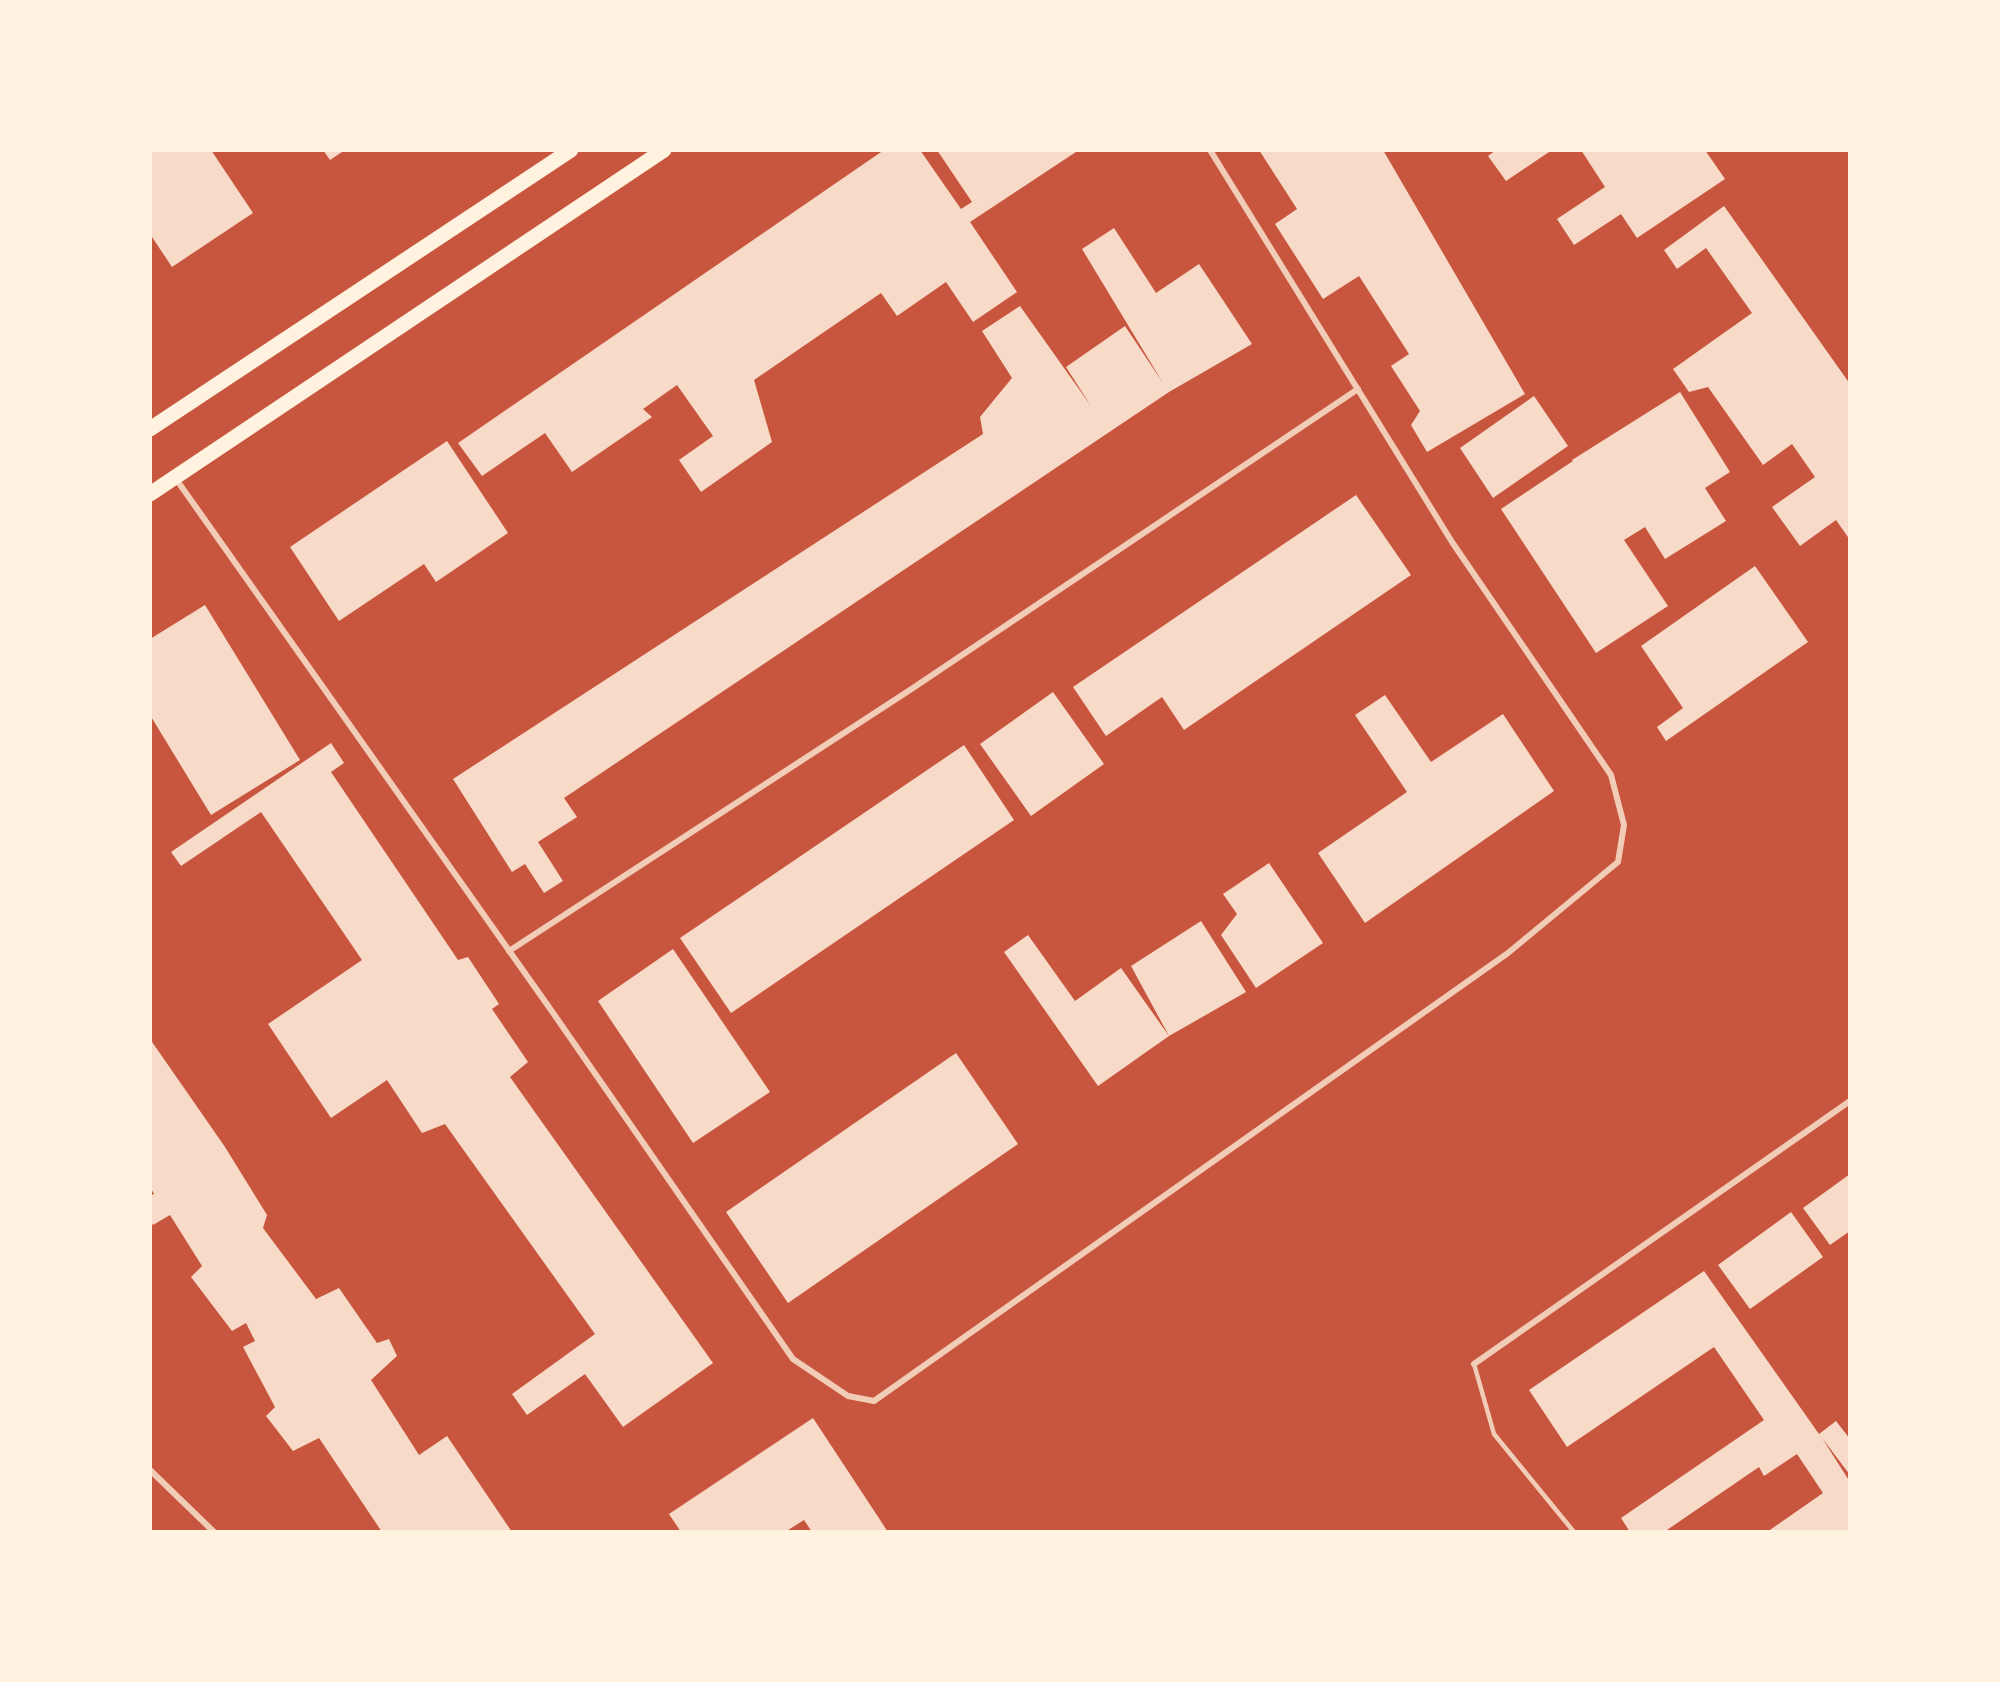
<!DOCTYPE html>
<html>
<head>
<meta charset="utf-8">
<style>
  body { margin:0 }
  #map { position:relative; width:2000px; height:1682px; overflow:hidden; background:#c8553d; font-family:"Exo 2",sans-serif }
  canvas { display:block }
  .frame { position:absolute; inset:0; border:152px solid #fff3e0; pointer-events:none }
</style>
</head>
<body>
<div id="map">
<canvas width="2000" height="1682"></canvas>
<div class="frame"></div>
</div>
<script>
const c = document.querySelector('canvas').getContext('2d');
c.lineJoin = 'round';
function paint(path, color) {
  c.fillStyle = color;
  c.fill(path, 'evenodd');
}
function strokePath(path, color, width, dash) {
  c.strokeStyle = color;
  c.lineWidth = width;
  c.lineCap = dash ? 'butt' : 'round';
  c.setLineDash(dash || []);
  c.stroke(path);
}
paint(new Path2D(`
  M150,150h61l42,63 -81,54 -22,-33z
  M323,150h22l-15,10z
  M884,150h36l41,59 11,-7 -35,-52h142l-109,72 47,70 -44,30 -27,-40 -49,34 -16,-23 -127,87 18,62 -71,50 -22,-32 34,-24 -36,-51 -34,24 9,8 -80,55 -27,-39 -63,43 -24,-33z
  M1259,150h124l142,244 -98,58 -16,-27 9,-14 -29,-45 18,-12 -50,-78 -36,23 -48,-75 22,-15z
  M1496,150h56l-46,31 -18,-25z
  M1581,150h124l20,29 -88,59 -16,-24 -47,31 -17,-26 48,-32z
  M1724,206l126,178v156l-14,-20 -36,26 -28,-39 43,-30 -23,-33 -29,21 -55,-78 -19,5 -16,-23 79,-56 -46,-65 -29,21 -13,-19z
  M1114,228l42,65 43,-29 53,80 -83,48 -605,406 13,19 -39,25 25,39 -19,12 -19,-29 -13,8 -59,-93 530,-345 -3,-17 32,-39 -30,-47 38,-25 71,100 -25,-39 59,-41 38,57 -81,-134z
  M1680,392l50,80 -25,16 21,33 -61,38 -20,-32 -21,13 44,66 -72,47 -95,-144 72,-48 -1,-1z
  M1534,396l34,50 -75,52 -33,-50z
  M447,441l61,92 -72,49 -12,-18 -85,57 -49,-74z
  M1356,495l55,80 -227,155 -22,-33 -56,39 -33,-49z
  M1755,566l53,76 -142,99 -9,-14 26,-19 -42,-62z
  M205,605l95,155 -89,55 -61,-100v-76z
  M1053,692l51,72 -73,52 -51,-72z
  M1385,695l46,67 72,-48 51,77 -189,132 -47,-70 89,-61 -52,-77z
  M331,743l13,20 -13,9 127,188 10,-3 31,47 -7,5 36,53 -18,15 203,286 -90,64 -38,-53 -58,41 -15,-21 83,-60 -150,-210 -23,9 -35,-53 -56,38 -63,-94 94,-64 -101,-148 -80,54 -10,-14z
  M964,745l50,75 -283,193 -51,-75z
  M1269,863l54,80 -67,45 -35,-53 16,-21 -14,-20z
  M1201,921l45,71 -77,44 -38,-70z
  M1028,935l47,66 46,-33 48,68 -71,50 -94,-134z
  M673,949l97,143 -77,51 -95,-142z
  M150,1039l75,108 42,68 -4,13 53,71 23,-11 38,55 12,-4 8,17 -26,24 48,75 28,-19 65,96h-130l-63,-94 -26,13 -27,-35 9,-9 -32,-60 12,-6 -9,-18 -14,8 -41,-54 11,-11 -32,-51 -17,10 -3,-5v-24l4,-2 -4,-7z
  M956,1053l62,91 -230,159 -62,-91z
  M1850,1174v57l-20,14 -27,-37z
  M1791,1212l32,45 -73,52 -32,-44z
  M1704,1271l115,163 17,-13 14,18v36l-28,-37 28,44v50h-83l56,-39 -26,-39 -33,22 -5,-9 -95,65h-34l-9,-14 143,-98 -50,-73 -147,100 -38,-57z
  M813,1418l75,114h-76l-8,-12 -19,12h-104l-12,-18z`), '#f7dbc8');
strokePath(new Path2D(`
  M1474,1364l20,70 80,98`), '#f1ccb7', 4.5);
strokePath(new Path2D(`
  M176,479l375,531 242,349 55,37 26,5 634,-448 110,-91 6,-37 -13,-50 -159,-233 -242,-392
  M509,951l404,-263 445,-299
  M1474,1364l376,-263
  M150,1470l64,62`), '#f1ccb7', 6);
strokePath(new Path2D(`
  M150,429l421,-279
  M150,494l514,-344`), '#fff3e0', 15);
</script>
</body>
</html>
